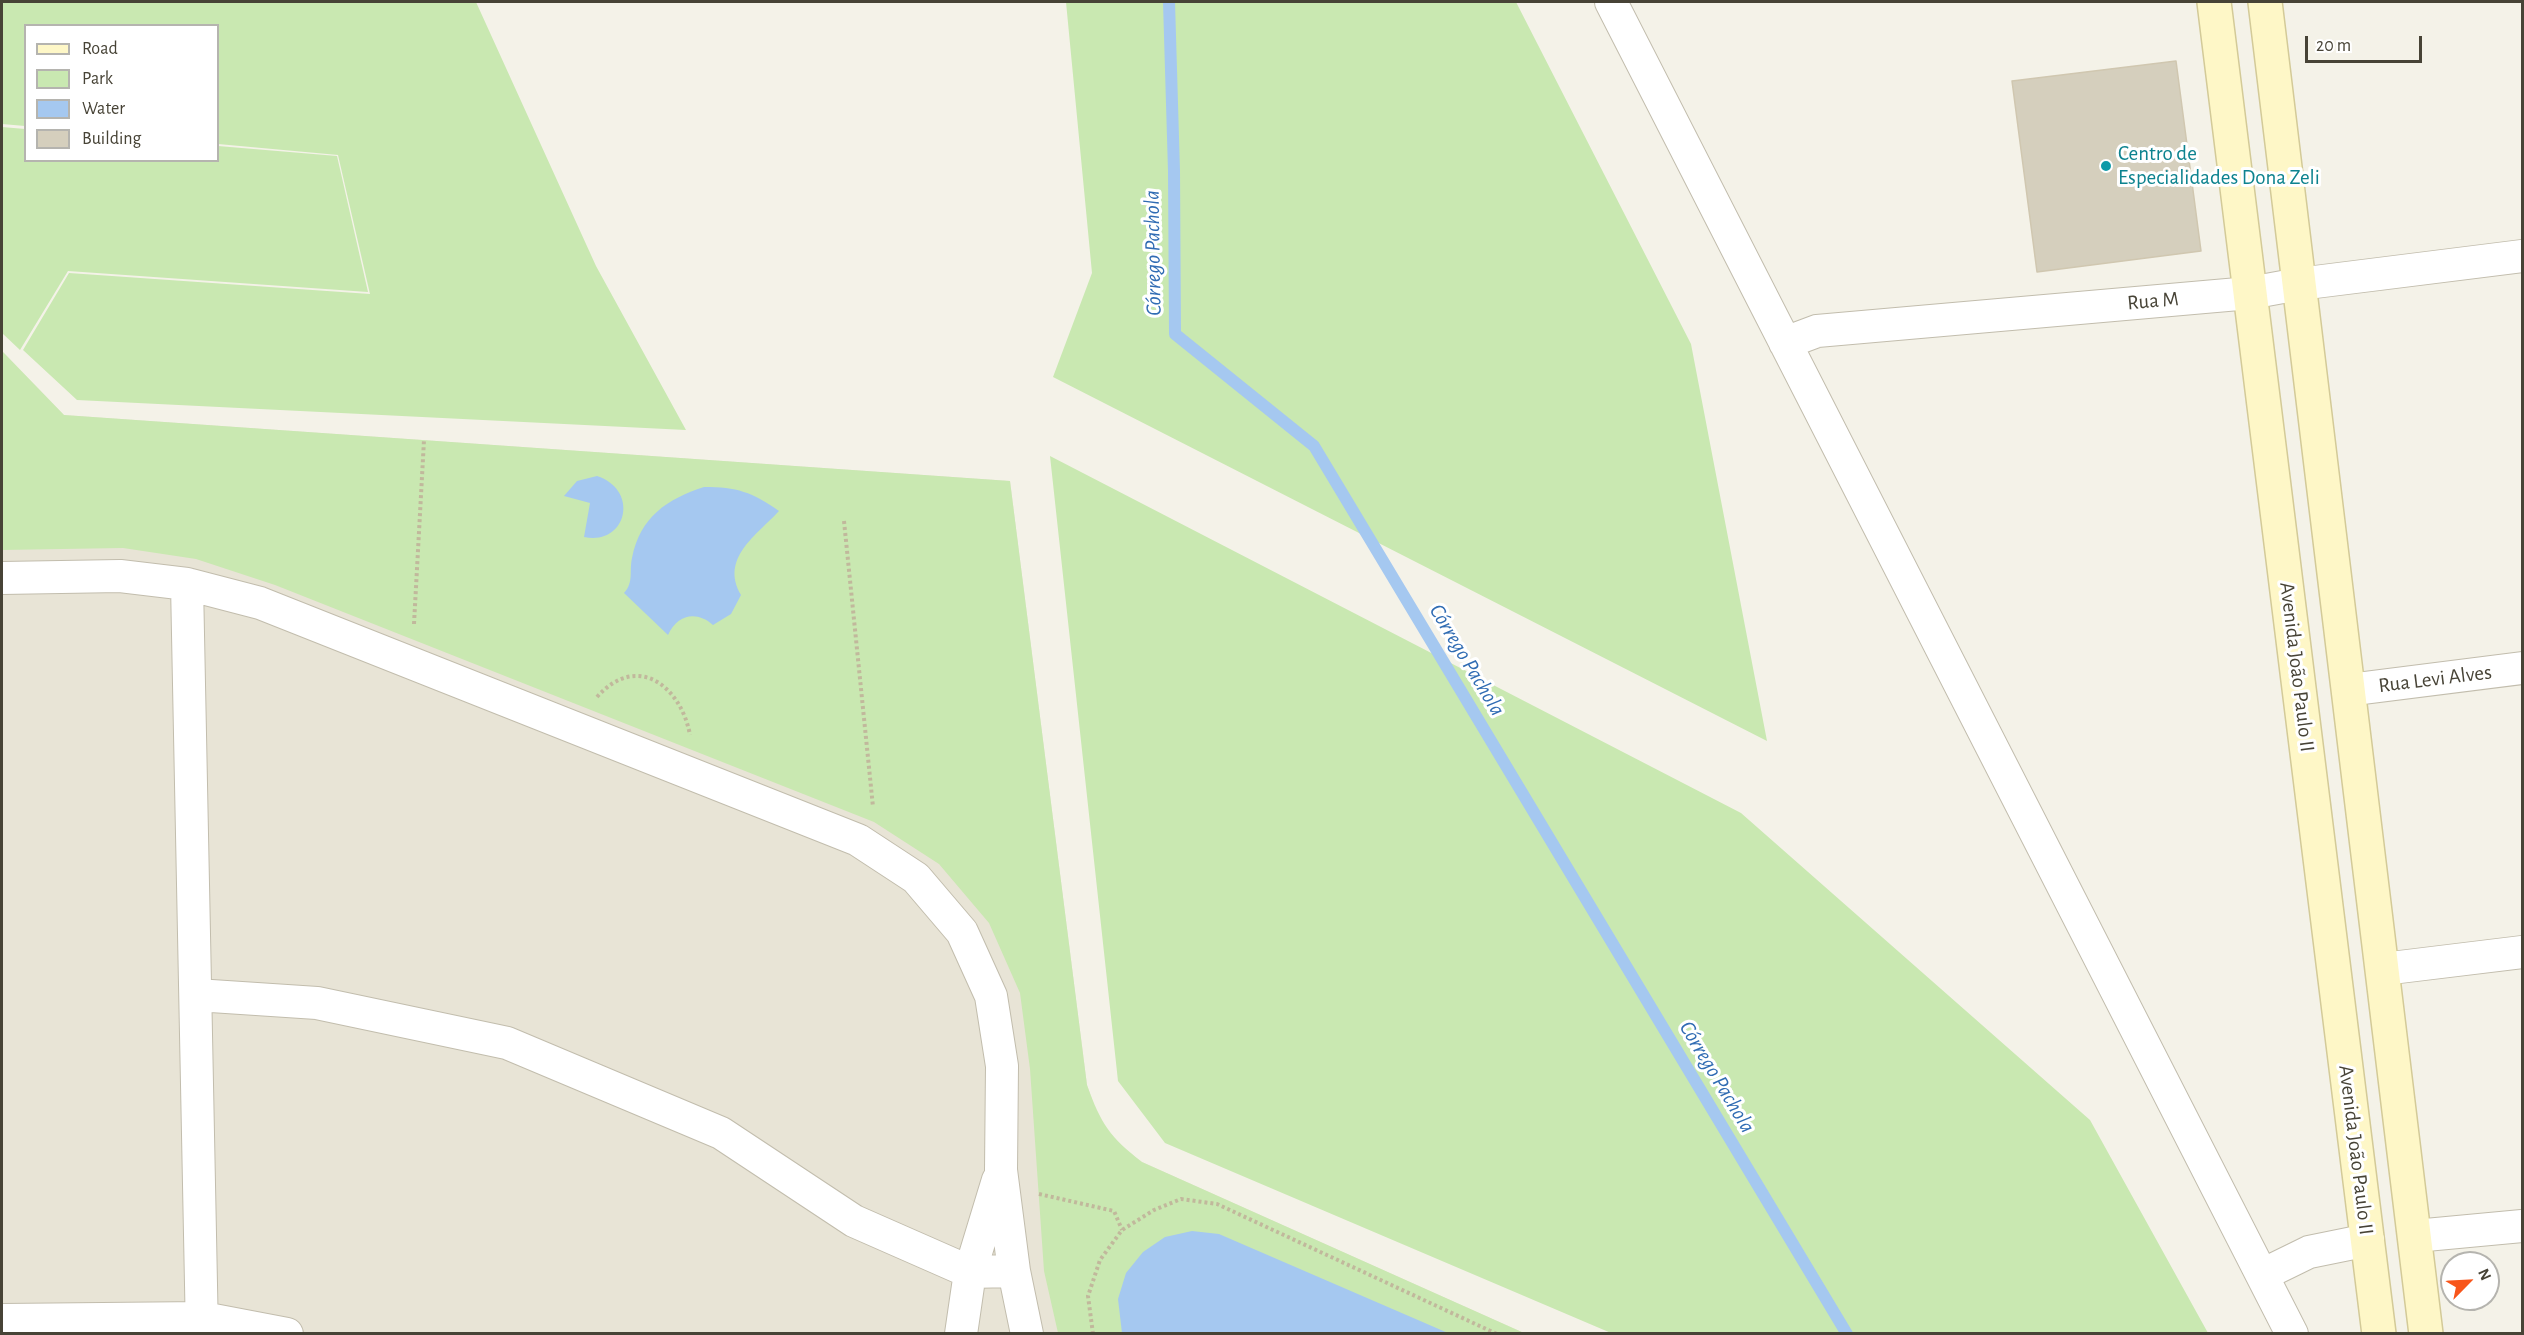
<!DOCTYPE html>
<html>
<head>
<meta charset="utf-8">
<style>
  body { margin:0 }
  #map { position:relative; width:2524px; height:1335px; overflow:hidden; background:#f4f2e8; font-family:"Alegreya Sans",sans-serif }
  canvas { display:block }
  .frame { position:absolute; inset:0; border:3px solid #474336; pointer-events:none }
  .legend { position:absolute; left:24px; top:24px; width:195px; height:138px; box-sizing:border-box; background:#fff; border:2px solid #b5b4af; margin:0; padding:8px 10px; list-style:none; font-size:18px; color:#474336 }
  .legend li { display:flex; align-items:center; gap:12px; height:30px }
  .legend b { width:30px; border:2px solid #b5b4af }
  .north { position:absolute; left:2440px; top:1251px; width:60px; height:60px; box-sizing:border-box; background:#fff; border:2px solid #b5b4af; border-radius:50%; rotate:66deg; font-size:16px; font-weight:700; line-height:24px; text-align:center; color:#474336 }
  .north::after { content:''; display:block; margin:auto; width:21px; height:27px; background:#f8551a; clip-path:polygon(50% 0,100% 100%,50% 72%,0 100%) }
  .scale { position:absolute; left:2305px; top:36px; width:117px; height:27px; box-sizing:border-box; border:3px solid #474336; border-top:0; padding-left:8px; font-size:18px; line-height:21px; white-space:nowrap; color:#474336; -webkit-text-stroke:4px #fff; paint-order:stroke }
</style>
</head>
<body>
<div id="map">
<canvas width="2524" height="1335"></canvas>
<div class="frame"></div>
<ul class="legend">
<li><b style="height:8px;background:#fef7c7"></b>Road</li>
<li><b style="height:16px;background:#c9e8b1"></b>Park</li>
<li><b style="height:16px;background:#a5c8f0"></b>Water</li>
<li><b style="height:16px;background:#d5cfbd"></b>Building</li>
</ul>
<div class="north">N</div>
<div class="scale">20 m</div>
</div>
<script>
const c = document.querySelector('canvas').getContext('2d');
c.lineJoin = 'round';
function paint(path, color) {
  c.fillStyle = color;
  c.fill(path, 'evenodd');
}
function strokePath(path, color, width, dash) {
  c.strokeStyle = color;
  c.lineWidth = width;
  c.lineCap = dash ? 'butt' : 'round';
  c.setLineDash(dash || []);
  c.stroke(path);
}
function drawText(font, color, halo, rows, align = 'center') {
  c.font = font + ' "Alegreya Sans",sans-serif';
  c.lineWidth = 6;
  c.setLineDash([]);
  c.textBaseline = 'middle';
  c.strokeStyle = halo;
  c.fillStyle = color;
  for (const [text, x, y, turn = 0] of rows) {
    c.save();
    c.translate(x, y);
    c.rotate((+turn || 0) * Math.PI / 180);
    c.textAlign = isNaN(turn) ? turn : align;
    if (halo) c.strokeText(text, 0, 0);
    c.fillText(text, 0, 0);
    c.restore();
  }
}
paint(new Path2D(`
  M2,351l62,64 946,66 77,604 11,31 18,26 26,20 382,171h-1522z`), '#e8e4d6');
paint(new Path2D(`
  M2,2h474l120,264 90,164 -609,-30 -54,-50 46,-77 301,21 -32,-139 -120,-11v-118h-192l-1,100 -23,-2z
  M1066,2h450l175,342 76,397 -714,-364 39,-104z
  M2,127l23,2 1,31h192v-14l119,10 31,136 -300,-21 -48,79 -18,-17z
  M2,351l62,64 946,66 77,604c14,39 23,52 55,77l382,171h-466l-14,-62 -14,-202 -10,-76 -31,-70 -50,-59 -65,-42 -599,-237 -79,-26 -73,-11 -121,2z
  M1050,456l691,357 349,307 118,213h-597l-446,-190 -47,-62z`), '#c9e8b1');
paint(new Path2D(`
  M597,476c43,14 30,70 -13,61l6,-34 -26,-7 13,-15z
  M704,487c33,0 48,5 75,24 -23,25 -59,47 -38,84l-10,19 -18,11c-17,-15 -36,-10 -45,10l-44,-42c10,-11 5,-21 8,-35 8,-41 35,-59 72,-71z
  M1192,1231l27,3 229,99h-326l-4,-34 8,-26 17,-21 22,-15z`), '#a5c8f0');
strokePath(new Path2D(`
  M1169,2l5,169 1,163 139,112 533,888`), '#a5c8f0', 12);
const building = new Path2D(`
  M2176,61l25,190 -164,21 -25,-191z`);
paint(building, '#d5cfbd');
strokePath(building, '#d0c7b0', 1.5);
const street = new Path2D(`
  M1611,2l681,1332
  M1785,343l32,-12 433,-38 49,-9 223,-28
  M2,578l118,-2 67,8 73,19 598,237 58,38 46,54 29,64 11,70 -1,104 13,101 13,63
  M187,584l15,750
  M2348,690l174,-22
  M2383,969l139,-17
  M196,995l121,8 190,40 214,90 133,88 116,51 44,-1
  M2415,1236l107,-10
  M2262,1275l47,-23 59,-12
  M2,1320l201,-2 84,16
  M961,1334l9,-62 28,-92`);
const secondary = new Path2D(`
  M2214,2l165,1332
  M2265,2l161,1332`);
strokePath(street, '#c2bdad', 34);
strokePath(secondary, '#d3ca98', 36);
strokePath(new Path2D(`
  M844,521l29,286
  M414,624l10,-184
  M597,697c40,-45 84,-11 93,38
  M1039,1194l75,17 8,19
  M1093,1334l-5,-38 12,-36 22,-30 32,-20 27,-11 36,5 280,130`), '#c1b89c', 4, [3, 3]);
strokePath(street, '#fff', 32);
strokePath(secondary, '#fef7c7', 33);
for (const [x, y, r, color] of [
  [2106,166,6,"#0f9aa8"]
]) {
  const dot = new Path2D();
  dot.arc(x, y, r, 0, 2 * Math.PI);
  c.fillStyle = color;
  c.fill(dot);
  strokePath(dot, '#fff', 2);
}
drawText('21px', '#0d838f', '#fff', [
  ["Centro de",2118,154],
  ["Especialidades Dona Zeli",2118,178]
], 'left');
drawText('21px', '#474336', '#fff', [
  ["Rua M",2153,301,-5],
  ["Avenida João Paulo II",2297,667,83],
  ["Rua Levi Alves",2435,679,-7],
  ["Avenida João Paulo II",2356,1150,83]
]);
drawText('italic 22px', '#306cb3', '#fff', [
  ["Córrego Pachola",1153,253,-91],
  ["Córrego Pachola",1467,660,59],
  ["Córrego Pachola",1717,1077,59]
]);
</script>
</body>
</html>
